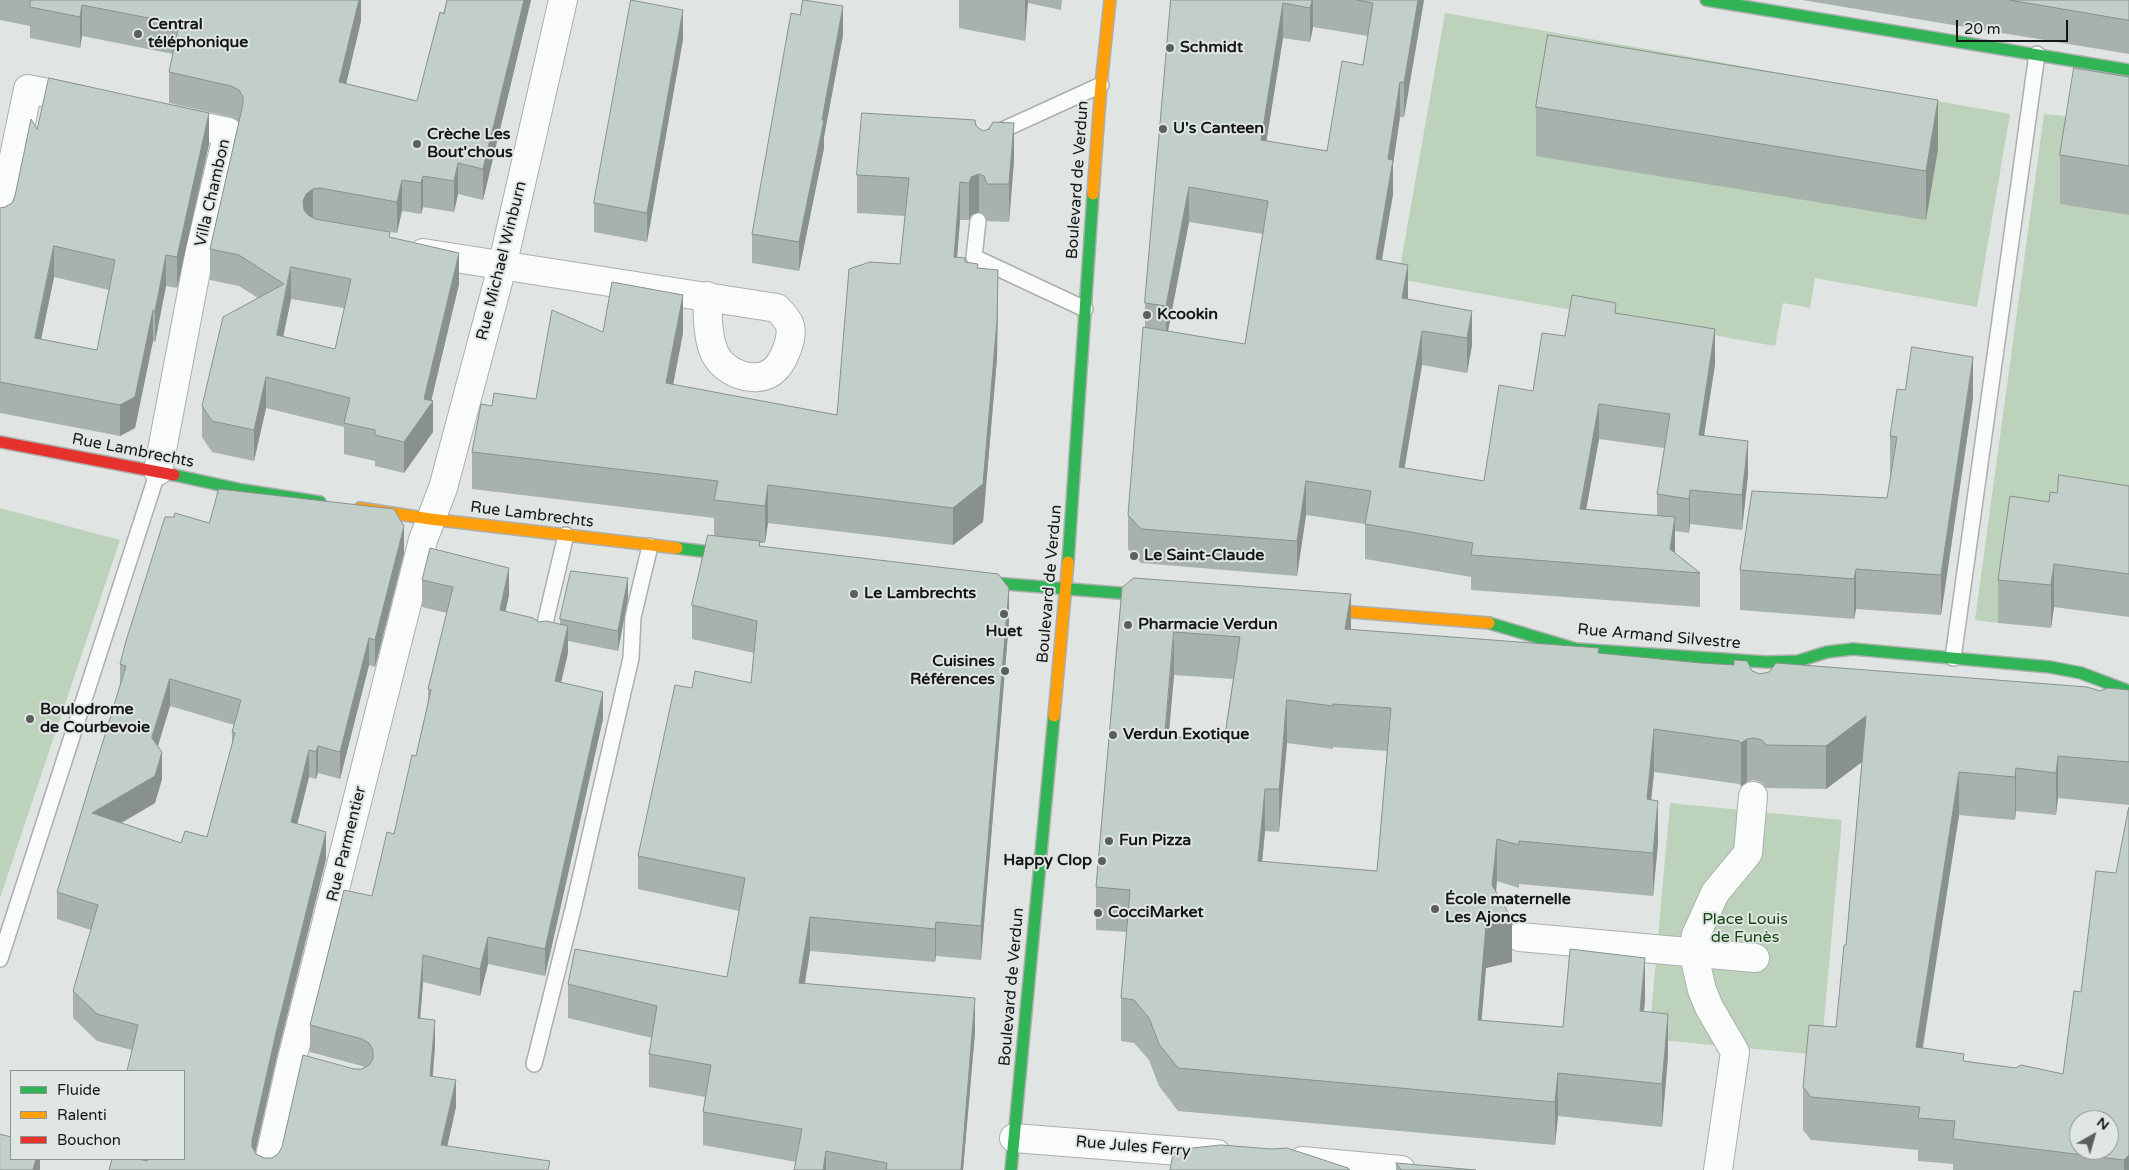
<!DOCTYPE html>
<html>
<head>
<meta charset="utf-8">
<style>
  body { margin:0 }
  #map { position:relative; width:2129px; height:1170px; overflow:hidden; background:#e0e5e3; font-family:"Varela Round",sans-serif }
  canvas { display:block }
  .legend { position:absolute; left:10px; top:1070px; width:175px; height:90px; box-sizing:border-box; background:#dfe6e4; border:1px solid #8e9392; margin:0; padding:6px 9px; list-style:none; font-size:15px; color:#151716 }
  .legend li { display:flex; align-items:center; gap:10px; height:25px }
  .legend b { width:25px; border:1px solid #8e9392 }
  .north { position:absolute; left:2069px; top:1110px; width:50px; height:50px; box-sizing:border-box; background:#dfe6e4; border:1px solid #8e9392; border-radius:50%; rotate:38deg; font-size:14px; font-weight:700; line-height:20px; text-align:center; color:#151716 }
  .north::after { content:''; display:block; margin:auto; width:18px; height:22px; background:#5c5f5e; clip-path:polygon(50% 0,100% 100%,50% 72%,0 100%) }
  .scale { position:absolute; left:1956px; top:20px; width:112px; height:22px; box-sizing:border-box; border:2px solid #151716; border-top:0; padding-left:6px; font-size:15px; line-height:18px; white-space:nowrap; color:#151716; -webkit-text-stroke:4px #dfe6e4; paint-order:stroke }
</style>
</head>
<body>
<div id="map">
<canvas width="2129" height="1170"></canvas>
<ul class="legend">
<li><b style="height:6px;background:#30b455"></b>Fluide</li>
<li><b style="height:6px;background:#ff9f0a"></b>Ralenti</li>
<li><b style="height:6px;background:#e5322d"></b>Bouchon</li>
</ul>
<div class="north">N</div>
<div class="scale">20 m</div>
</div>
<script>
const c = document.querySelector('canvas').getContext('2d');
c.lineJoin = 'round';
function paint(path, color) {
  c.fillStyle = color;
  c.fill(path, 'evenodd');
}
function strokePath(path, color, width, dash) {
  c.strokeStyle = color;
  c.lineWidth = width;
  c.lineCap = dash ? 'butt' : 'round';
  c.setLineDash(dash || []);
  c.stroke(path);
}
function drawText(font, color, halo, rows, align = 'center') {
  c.font = font + ' "Varela Round",sans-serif';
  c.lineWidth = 4;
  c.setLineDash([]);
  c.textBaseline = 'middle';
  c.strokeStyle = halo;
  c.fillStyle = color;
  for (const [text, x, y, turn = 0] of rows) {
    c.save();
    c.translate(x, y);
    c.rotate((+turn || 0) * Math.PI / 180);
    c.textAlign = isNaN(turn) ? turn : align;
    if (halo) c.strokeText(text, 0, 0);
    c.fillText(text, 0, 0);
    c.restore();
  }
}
paint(new Path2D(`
  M1445,13l565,101 -33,193 -162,-29 -5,30 -27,-5 -8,43 -377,-67z
  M2044,114l30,3 -14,86 69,12v313l-119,11 -12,84 -23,-3z
  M0,508l120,32 -120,358z
  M1670,803l172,17 -21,235 -172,-16z`), '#bcd2bb');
const lane = new Path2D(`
  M996,133l105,-48
  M978,221l-4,36 111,52
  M541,640l25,-105
  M1953,658l84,-604
  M0,959l158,-488
  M534,1064l39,-155 58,-251 2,-41 17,-71`);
const street = new Path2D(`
  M0,224l28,-135 53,11
  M423,253l354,55c4,4 9,10 12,15 6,13 -6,41 -17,49 -19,13 -48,0 -57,-18 -8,-17 -7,-39 -8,-58
  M158,471l41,-216 29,-123 -56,-12
  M1520,937l235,21
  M1014,1138l203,16
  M1302,1161l99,9
  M267,1170l24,-107 132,-523 20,-52 59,-221 61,-267
  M1718,1170l17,-118 -26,-45 -7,-17 -9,-39 3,-16 19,-42 33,-40 5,-57`);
const fast = new Path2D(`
  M1706,0l423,70
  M174,475l69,15 77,12
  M677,548l65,8
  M1068,562l25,-368
  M968,581l189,15
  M1489,623l87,26 190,13 32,-1 29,-9 26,-3 197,18 31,6 48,18
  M1011,1170l43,-454`);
const slow = new Path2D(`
  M1093,194l8,-109 9,-85
  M360,508l70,11 247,29
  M1315,609l174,14
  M1054,716l14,-154`);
const jam = new Path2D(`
  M0,442l174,33`);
strokePath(lane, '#acafae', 18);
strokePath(street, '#acafae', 30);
strokePath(fast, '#acafae', 14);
strokePath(slow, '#acafae', 14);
strokePath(jam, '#acafae', 14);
strokePath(lane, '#fafbfb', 15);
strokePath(street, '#fafbfb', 28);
strokePath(fast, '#30b455', 11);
strokePath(slow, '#ff9f0a', 11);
strokePath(jam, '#e5322d', 11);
paint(new Path2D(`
  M0,0h361v21l-15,63 71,17 30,-101h84l-48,200 -25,-6 -4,18 -31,-5 -2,7 -19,-3 -5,22 -78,-13 71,17 69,47 -28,117 2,31 -29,41 -29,-7v-5l-31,-7v-27l-78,-19 -12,53 -42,-9 -10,-15v-31l56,-108 -19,-12 -29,-6v-31l29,-127 -8,-5 -62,-14v-31l4,-18 -91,-18 -2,12 -50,-10v-12l-30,-6zM291,299l53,9 -9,41 -52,-12z
  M959,0h103l-1,10 -33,-7 -3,38 -66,-13z
  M1171,0h253l-20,117h-4l-7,47v30l-11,66 26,39 64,12v34l-5,28 -45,-8 -18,103 80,13 49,-90 32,-55 51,-22 99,50 -11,71 44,40 -6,55 -52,-6 -1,9 -14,-2v22l25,20v34l-229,-17v-13l-106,-18v-35l-59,-9 -9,61 -156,-13 -13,-14v-34l17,-188v-24zM1313,27l55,9 -5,29 -36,86 -61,-10 17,-103 27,4zM1189,222l74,12 -18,110 -77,-13zM1599,439l65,9 -7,46v22l-71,-7z
  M1802,0h327v54z
  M843,35l-19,102v11l-25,123 -47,-8v-29z
  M683,39l-36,203 -53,-10v-29z
  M2129,77v138l-69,-11v-49z
  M1536,107l402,42 -12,71 -390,-64z
  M976,126l38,34 -5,62 -22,-1 -3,-7 -5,-2 -8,3 -2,5h-9l-3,38 21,10 20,40 -1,50 -14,164 -30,23 -185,-22 -3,20h-5v3l249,75 -28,339 -45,-4 -1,6 -125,-11 -5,33 170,48 -12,138h-169l2,-8 -93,-17v-33l2,-15 -56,-10v-33l3,-16 -84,-20v-34l159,-7 12,-66 -101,-22v-33l54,-168 59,-5 3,-30 -62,-14v-34l22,-69v-18l-242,-29v-37l20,-46 44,-7 67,-67 80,1 -10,52 164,30 63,-151 5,-48 -48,-3v-38z
  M37,129l172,15 -32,144 -11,-2 -11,56 -2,-1 -18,87 -15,8 -120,-23v-205l5,-1 7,-4 3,-7zM54,277l55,13 -12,60 -56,-11z
  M1905,390l68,8 -32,217 -85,-6 -2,10 -114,-9v-40l147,-72 4,-21 -1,-1v-40z
  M2129,486v131l-75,-10 -3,21 -53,-5v-43l59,-87z
  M209,523l195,30 -29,114 -6,-2 -29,114 -22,-6 -2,6 -7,-2 -12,47 29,35 -50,201 -21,92 1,2 8,4h8l6,-4 76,-85h8l3,-1 -3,-2 -52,-14v-27l62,-129 22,-62 22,-78 12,-54v-13l19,-76 -25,-6v-27l87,15 -4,17 34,10 21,2v-5l68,-21 -10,53 -50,-10v12l-7,29 42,37 -58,257 -57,-12 -8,32 -57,-14 -3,36 15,28 -2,31 23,30 -9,39 103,24 -403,-9 37,-90 -52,-21 -35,-9 -24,-23v-27l18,-61 -34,-11v-27l63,-206v-22zM170,706l64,19 -2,7v12l-25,93 -26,6 -60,-20 34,-20 7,-24 -4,-33z
  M1122,588l229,42 248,23 153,18 8,3 340,17 29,-1v115l-71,-7 -2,17 -40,-4 -1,9 -56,-5 -36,233 41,13 99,13 11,-83 55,179h-176v-6l-35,-3v-11l-107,-10 -8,-10v-43l33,-60 10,-82 16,-183 -36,27 -60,-1 -4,-5 -8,-3 -7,2 -6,4 -2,-2 -85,-12 -3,28 7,43 -5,53 -134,-12v4l-22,-7 -1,11 16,70 -26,6 -5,52 82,7 82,-27 -1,11 24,45 -6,71 -104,-11 -3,29 -377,-34 -19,-25 -10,-26 -15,-17 -13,-2v-43l6,-66 -31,-2v-43zM1174,675l59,4 -9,62 -56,-4zM1287,743l46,6v-2l54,4 -10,120 -115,-9 3,-31 14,1z
  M1396,1163l80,7h-80z`), '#a7b2ad');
paint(new Path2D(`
  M359,0h2v21l-22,93v-32z
  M524,0h7l-48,200v-31z
  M1025,0h3l-3,41z
  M1312,0h1v27l-3,15v-34z
  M1418,0h6l-20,117v-34z
  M1283,3v35l-22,137v-35z
  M82,5v31l-2,12v-31z
  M843,6v29l-19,102v11l-25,123v-29z
  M683,10v29l-36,203v-29z
  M1400,82v35l-7,47v30l-17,100v-35l12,-100z
  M1938,100v49l-12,71v-49z
  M209,113v31l-32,144v-31z
  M1014,123v37l-5,62v-38z
  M458,163v31l-4,18v-31z
  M979,174v38l-8,3 -2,5v-37l2,-6z
  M423,176v31l-2,7v-31z
  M402,180v31l-5,22v-31z
  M960,182v38l-6,75v-38z
  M1189,187v35l-23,119v-35z
  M313,189v31l-10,12v-31l3,-7z
  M54,246v31l-19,92v-31z
  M459,253v31l-29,122 3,-5v31l-29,41v-31l20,-43z
  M166,255v31l-11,56v-31z
  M1408,265v34l-6,-1z
  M291,267v32l-14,67v-31z
  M998,270l-1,88 -14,164 -30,23v-37z
  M683,295v38l-17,88v-38z
  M153,310v31l-18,87 -15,8v-31z
  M1472,311v34l-5,28v-35z
  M1715,329v35l-16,105v-34z
  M1422,331v34l-23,136v-34z
  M1973,357v41l-32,217v-40z
  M266,377v31l-12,53v-31z
  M1599,404v35l-19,104v-34z
  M1748,441v34l-6,55v-35z
  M1306,481v34l-9,61v-35z
  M768,485v38l-3,20v-37z
  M1690,490v34l-1,9v-34z
  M1675,517v35l-3,19 -2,-22z
  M404,526v27l-29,114v-27z
  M2054,564v43l-3,21v-43z
  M509,568v27l-9,42v-27z
  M1856,569v40l-2,10v-40z
  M628,578v20l-10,53v-20z
  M1009,588v33l-28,339v-34z
  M1351,594v43l-6,-8z
  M568,626v27l-13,55v-27z
  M1174,632v43l-9,104v-43z
  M369,638v27l-29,114v-27z
  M170,679v27l-18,59v-27z
  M603,692v27l-58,257v-27z
  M1287,700v43l-8,89v-43z
  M1866,716v43l-40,30v-43z
  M1654,729v43l-7,70v-43z
  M1747,739v43l-6,4v-43z
  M318,746v27l-2,6v-27z
  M309,750v27l-18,72v-27z
  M162,752v27l-7,24 -63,37v-27z
  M2058,756v42l-2,17v-42z
  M2016,768v43l-1,9v-43z
  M1959,772v43l-43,274v-42z
  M1265,789v42l-7,73v-43z
  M1658,801v42l-5,53v-43z
  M326,832v27l-50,201 -24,107v-27l24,-107z
  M1497,839v42l-5,43 20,-5v43l-26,6 -8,95v-43l8,-95 6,-40z
  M810,917v34l-11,66v-34z
  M936,922v34l-1,6v-33z
  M488,937v27l-8,32v-27z
  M423,955v27l-5,63v-27z
  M1645,958v42l-5,54v-43z
  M975,998v34l-12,138h-2z
  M1668,1014v42l-6,71v-43z
  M435,1020v26l-5,57v-27z
  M1558,1073v43l-3,29v-43z
  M456,1080v27l-14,63 -1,-25z
  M826,1151v19h-3z
  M2129,1155v15h-5v-10z
  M36,1159h4v11h-7z`), '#88918d');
const building = new Path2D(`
  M31,0h328l-20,82 78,19 23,-89 4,2 3,-14h77l-41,169 -25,-6 -4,18 -31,-5 -2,7 -19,-3 -5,22 -77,-14 -7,1 -7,5 -3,7 1,9 4,5 7,4 75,13 -1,5 70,16 -35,146 9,2 -29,41 -29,-7v-5l-31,-7 6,-25 -84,-21 -12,53 -42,-9 -10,-15 21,-89 61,-33 -45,-29 -29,-6 33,-145v-7l-4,-7 -8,-4 -62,-14 10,-48 -97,-19 -2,12 -50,-10zM291,267l60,12 -16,70 -58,-14z
  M631,0l52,10 -36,203 -53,-10z
  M803,0l40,6 -21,114h2l-25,122 -47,-8 39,-221 9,2z
  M1171,0h141l-2,8 -27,-5 -22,137 66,11 15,-90 21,4 10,-62 -16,-3h61l-14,83 -4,-1 -12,77 5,1 -17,99 32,6 -6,33 70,13 -5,27 -45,-7 -23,136 85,14 15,-96 34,6 9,-58 23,3 7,-41 44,8 -1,10 100,16 -16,106 49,6 -6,54 -52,-5 -1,9 -32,-5 13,-80 -71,-10 -19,105 95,8 -5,32 30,24 -229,-18 2,-12 -108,-19 6,-33 -65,-10 -9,60 -156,-12 -13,-14 15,-188 102,17 23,-143 -79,-14 -23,119 -21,-3z
  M2010,0h119v20z
  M1548,35l390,65 -12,71 -390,-64z
  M2074,68l55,9v89l-69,-11z
  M49,78l160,35 -32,144 -11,-2 -11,56 -2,-1 -18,87 -15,8 -120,-23v-174l5,-1 7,-4 3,-7 16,-77 6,10zM54,246l61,14 -18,90 -62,-12z
  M862,113l113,7 1,6 7,5 6,-2 4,-7 21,1 -5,61h-22l-3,-8 -5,-2 -8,3 -2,6 -9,-1 -6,75 11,1v4l13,2 -1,4 21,2 -1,51 -14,163 -30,24 -185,-23 -3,21 -51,-6 4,-19 -246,-29 9,-48 11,2 2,-13 42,6 16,-89 51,22 9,-50 71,13 -17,88 171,32 12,-146 21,-7 30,2 9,-86 -52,-3z
  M1912,347l61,10 -32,218 -85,-6 -2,10 -114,-9 12,-79 135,7 10,-61 -7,-1 7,-47 8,1z
  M2059,475l70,11v88l-75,-10 -3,21 -53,-5 12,-84 39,6 1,-10 7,1z
  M219,489l175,20 10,17 -29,114 -6,-2 -29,114 -22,-6 -2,6 -7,-2 -18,72 35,10 -50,201 -24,107v7l4,7 8,4h8l6,-4 4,-7 21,-92 51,14h8l7,-4 4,-6v-9l-4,-7 -7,-4 -52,-14 34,-135 28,6 15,-64 7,2 18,-79 4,1 15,-66 -3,-1 25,-102 -31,-7 8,-32 79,20 -9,42 33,8 6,4 7,-1 22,5 -13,55 48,11 -58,257 -57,-12 -8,32 -57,-14 -5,63 17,2 -5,56 26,4 -15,65 109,16 -2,9h-439l3,-11h26l9,2 1,-2h36v-88h-57l11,-46 -41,-11 -24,-23 25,-86 -41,-13 69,-226 -6,-2 6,-23 39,-124h9l1,-4 34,10zM170,679l71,21 -9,32 3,1 -28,104 -22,-6 -4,12 -89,-30 63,-37 7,-24 -10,-14z
  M708,535l52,6 -1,5 239,28 11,14 -28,338 -45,-4 -1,7 -125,-12 -11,66 176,15 -14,172h-75l1,-7 -61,-12 -3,19h-29l8,-41 -99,-17 8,-47 -62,-11 8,-48 -89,-22 7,-35 152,28 18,-99 -107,-22 37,-171 17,3 3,-17 56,12 6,-62 -65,-16z
  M571,571l57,7 -10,53 -58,-12z
  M1134,578l217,16 -6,35 254,19 -1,5 103,10 33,2v-5l13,1 5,10 8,3 9,-2 7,-9 311,24 13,4 8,-3 21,2v72l-71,-6 -2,17 -40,-5 -1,9 -56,-5 -43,275 48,7 -1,7 53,7 5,-3 42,9 11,-83 7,1 15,-121 20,2 12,-62 1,-4v348l-5,5 -171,-21 2,-18 -37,-3 2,-11 -109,-10 -8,-10 6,-62 27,2 8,-82h2l20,-229 -40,30 -60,-1 -4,-5 -8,-2 -7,1 -6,4 -2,-2 -85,-12 -7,70 11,2 -5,52 -134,-12v4l-22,-6 -5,46 20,34 -26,6 -8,95 85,7 7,-78 75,9 -5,53 28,3 -6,70 -104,-11 -3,29 -377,-34 -19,-24 -10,-26 -15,-18 -13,-2 9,-108 -34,-3 26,-299zM1174,632l66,5 -16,104 -59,-5zM1287,700l46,6v-2l58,4 -14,163 -119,-10 7,-72h14zM2079,1120h30v30h-30z
  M0,1134l11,3v22h25l-3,11h-33z
  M1221,1145l51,4 15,-1 61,20 2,2h-180l3,-17 11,-4z
  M1396,1163l80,7h-74z`);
paint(building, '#c2cfc9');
strokePath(building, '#88918d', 1);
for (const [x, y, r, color] of [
  [138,34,5,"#5c5f5e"],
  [1170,48,5,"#5c5f5e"],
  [1163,129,5,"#5c5f5e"],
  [417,144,5,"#5c5f5e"],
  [1147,315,5,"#5c5f5e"],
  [1134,556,5,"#5c5f5e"],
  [854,594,5,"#5c5f5e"],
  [1004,614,5,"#5c5f5e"],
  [1128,625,5,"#5c5f5e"],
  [1005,671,5,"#5c5f5e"],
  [30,719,5,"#5c5f5e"],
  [1113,735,5,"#5c5f5e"],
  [1109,841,5,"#5c5f5e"],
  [1102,861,5,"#5c5f5e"],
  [1435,909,5,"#5c5f5e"],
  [1098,913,5,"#5c5f5e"]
]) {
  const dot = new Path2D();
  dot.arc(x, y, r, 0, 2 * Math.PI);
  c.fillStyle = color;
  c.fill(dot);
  strokePath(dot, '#dfe6e4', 2);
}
drawText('bold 16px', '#151716', '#dfe6e4', [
  ["Central",148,25],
  ["téléphonique",148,43],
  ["Schmidt",1180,48],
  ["U's Canteen",1173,129],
  ["Crèche Les",427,135],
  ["Bout'chous",427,153],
  ["Kcookin",1157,315],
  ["Le Saint-Claude",1144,556],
  ["Le Lambrechts",864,594],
  ["Pharmacie Verdun",1138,625],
  ["Huet",1004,632,"center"],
  ["Cuisines",995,662,"right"],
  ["Références",995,680,"right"],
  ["Boulodrome",40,710],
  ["de Courbevoie",40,728],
  ["Verdun Exotique",1123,735],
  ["Fun Pizza",1119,841],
  ["Happy Clop",1092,861,"right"],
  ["École maternelle",1445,900],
  ["Les Ajoncs",1445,918],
  ["CocciMarket",1108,913]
], 'left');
drawText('16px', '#151716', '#dfe6e4', [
  ["Boulevard de Verdun",1078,180,-86],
  ["Villa Chambon",213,193,-77],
  ["Rue Michael Winburn",502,261,-76],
  ["Rue Lambrechts",133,451,11],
  ["Rue Lambrechts",532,515,7],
  ["Boulevard de Verdun",1050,584,-85],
  ["Rue Armand Silvestre",1659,637,5],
  ["Rue Parmentier",347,844,-76],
  ["Boulevard de Verdun",1012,987,-85],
  ["Rue Jules Ferry",1133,1147,5]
]);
drawText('16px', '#174610', '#dfe6e4', [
  ["Place Louis",1745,920],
  ["de Funès",1745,938]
]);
</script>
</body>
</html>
